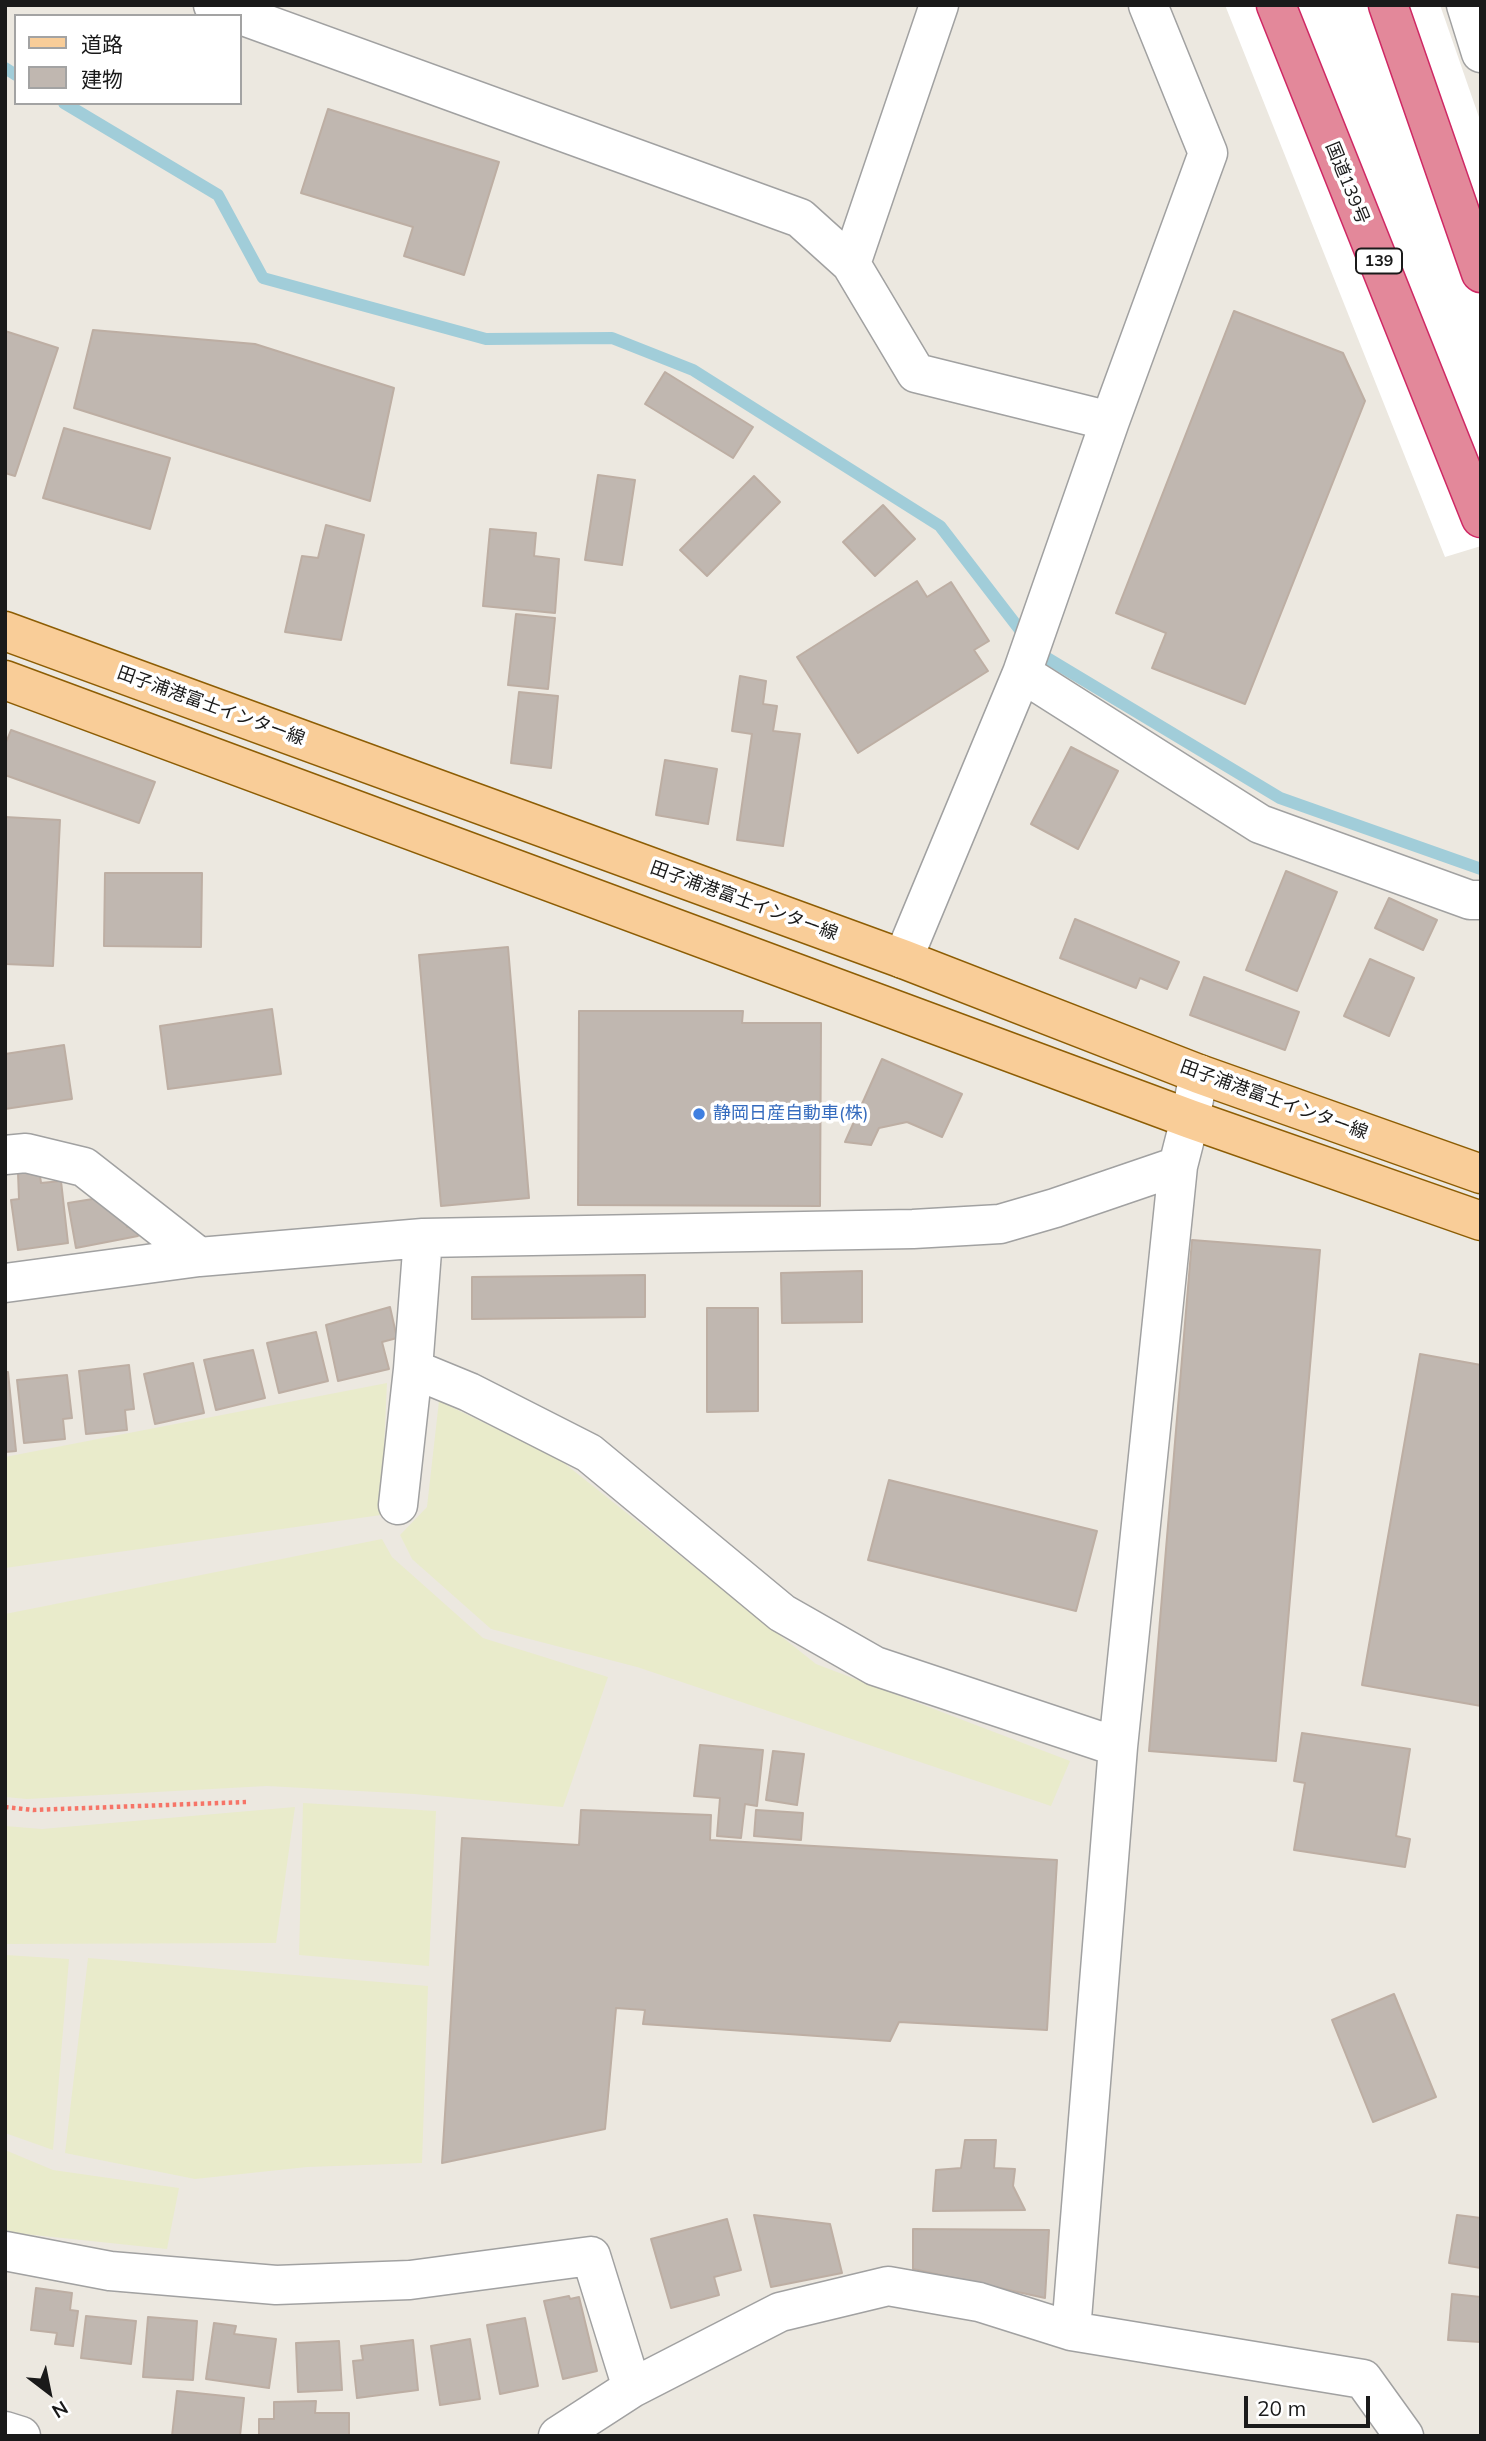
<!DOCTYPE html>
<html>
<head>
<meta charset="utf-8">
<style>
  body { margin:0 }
  #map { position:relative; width:1486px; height:2441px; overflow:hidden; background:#ece8e0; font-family:Mulish,"Noto Sans JP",sans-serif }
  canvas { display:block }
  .frame { position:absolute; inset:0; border:7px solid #1a1a1a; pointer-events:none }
  .legend { position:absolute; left:14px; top:14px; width:228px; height:91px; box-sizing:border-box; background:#fff; border:2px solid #a3a3a3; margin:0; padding:9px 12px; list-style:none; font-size:21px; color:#1a1a1a }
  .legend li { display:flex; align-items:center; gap:14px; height:35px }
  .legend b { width:35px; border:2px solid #a3a3a3 }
  .north { position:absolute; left:14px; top:2357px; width:70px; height:70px; -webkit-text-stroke:5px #fff; paint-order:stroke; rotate:148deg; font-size:19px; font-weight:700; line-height:28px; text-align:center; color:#1a1a1a }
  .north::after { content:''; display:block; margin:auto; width:24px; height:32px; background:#1a1a1a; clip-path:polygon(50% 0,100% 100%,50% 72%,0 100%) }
  .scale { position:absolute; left:1244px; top:2396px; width:126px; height:32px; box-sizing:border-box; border:4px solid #1a1a1a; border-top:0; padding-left:9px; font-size:21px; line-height:24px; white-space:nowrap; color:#1a1a1a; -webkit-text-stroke:5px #fff; paint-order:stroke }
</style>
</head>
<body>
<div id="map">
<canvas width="1486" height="2441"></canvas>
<div class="frame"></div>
<ul class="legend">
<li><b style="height:9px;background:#f9cd98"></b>道路</li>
<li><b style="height:19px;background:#c0b7b0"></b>建物</li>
</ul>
<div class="north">N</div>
<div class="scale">20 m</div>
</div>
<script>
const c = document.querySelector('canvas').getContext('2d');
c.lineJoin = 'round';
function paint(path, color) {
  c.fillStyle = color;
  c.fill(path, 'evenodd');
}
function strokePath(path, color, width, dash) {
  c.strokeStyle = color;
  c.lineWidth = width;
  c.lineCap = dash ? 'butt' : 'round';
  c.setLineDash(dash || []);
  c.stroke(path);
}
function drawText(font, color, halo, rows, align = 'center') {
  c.font = font + ' Mulish,"Noto Sans JP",sans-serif';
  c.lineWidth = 7;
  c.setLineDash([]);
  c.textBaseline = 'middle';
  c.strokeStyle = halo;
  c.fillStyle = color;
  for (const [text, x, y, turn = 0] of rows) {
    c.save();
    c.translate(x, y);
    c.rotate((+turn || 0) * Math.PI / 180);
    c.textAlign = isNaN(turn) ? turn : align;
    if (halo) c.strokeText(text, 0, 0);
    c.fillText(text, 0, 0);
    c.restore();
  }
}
paint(new Path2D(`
  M387,1383l-6,132 -376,53v-111z
  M439,1401l120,58 257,205 254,97 -19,45 -414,-139 -146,-38 -79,-70 -12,-24 27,-28z
  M382,1539l10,18 91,81 125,39 -45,130 -149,-13 -147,-8 -240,13 -22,-2v-183z
  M303,1803l133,8 -7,155 -130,-11z
  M295,1807l-19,136 -271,1v-118l37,3z
  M5,1955l64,4 -16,191 -48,-17z
  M88,1958l340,28 -6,177 -115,4 -112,12 -130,-26z
  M5,2150l48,20 126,18 -12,61 -162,-17z`), '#e9ebcb');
paint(new Path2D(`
  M1225,5h215l41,118v423l-36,11z`), '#fff');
strokePath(new Path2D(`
  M5,68l11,7
  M64,103l154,92 45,83 223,61 126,-1 81,32 247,156 97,126 243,146 201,71`), '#a1cdd9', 12);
const building = new Path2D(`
  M328,109l171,53 -35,113 -60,-19 9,-29 -112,-34z
  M1234,311l109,42 22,48 -120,303 -93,-36 14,-35 -50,-20z
  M93,330l162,14 139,44 -24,113 -296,-93z
  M5,331l53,17 -43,128 -10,-3z
  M665,372l88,55 -20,31 -88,-54z
  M64,428l106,30 -20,71 -107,-31z
  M598,475l37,5 -13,85 -37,-5z
  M754,476l26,26 -73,74 -27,-26z
  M883,505l32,34 -40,37 -32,-34z
  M326,525l38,10 -23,105 -56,-8 17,-76 16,2z
  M490,529l46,4 -2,23 25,3 -4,54 -72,-7z
  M917,581l10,16 24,-15 38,59 -15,9 14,21 -130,82 -61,-96z
  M516,614l39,4 -7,71 -40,-4z
  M740,676l26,5 -3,23 14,2 -4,25 27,3 -17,112 -46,-6 15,-106 -20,-3z
  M519,692l39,4 -7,72 -40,-5z
  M11,730l144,52 -16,41 -134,-48v-30z
  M1071,747l47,24 -40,78 -47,-25z
  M665,760l52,9 -9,55 -52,-9z
  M5,817l55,3 -7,146 -48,-2z
  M1286,871l51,21 -40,99 -51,-21z
  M105,873h97l-1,74 -97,-1z
  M1389,898l48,22 -14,30 -48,-22z
  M1075,919l104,43 -12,27 -27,-11 -4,10 -76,-30z
  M508,947l21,251 -88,8 -22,-251z
  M1370,959l44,19 -25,58 -45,-20z
  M1204,977l95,35 -14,38 -95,-35z
  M272,1009l9,65 -113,15 -8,-63z
  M579,1011h164l-1,12h79l-1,183 -242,-1z
  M64,1045l8,54 -67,10v-55z
  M882,1059l80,35 -20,43 -35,-15 -28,6 -8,17 -26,-3z
  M39,1169l2,14 20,-2 7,62 -50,7 -7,-50 8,-1 -1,-26z
  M99,1198l26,15 2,14 9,-2 2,11 -62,12 -8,-45z
  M1192,1240l128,10 -44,511 -127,-10z
  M862,1271v51l-80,1 -1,-50z
  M645,1275v42l-173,2v-42z
  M390,1307l7,31 -15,4 7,27 -51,12 -12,-56z
  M707,1308h51v103l-51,1z
  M316,1332l12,49 -49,12 -12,-50z
  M253,1350l12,48 -49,12 -12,-50z
  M1420,1354l61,11v341l-119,-21z
  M193,1363l11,50 -49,11 -11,-50z
  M129,1365l5,44 -9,1 2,20 -41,4 -7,-63z
  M5,1372h3l8,79 -11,1z
  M67,1375l5,43 -9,1 2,20 -41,4 -7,-63z
  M889,1480l208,51 -21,80 -208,-51z
  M1302,1733l108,16 -14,87 14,3 -5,28 -111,-17 11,-67 -11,-2z
  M700,1745l63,5 -6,56 -12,-2 -4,34 -24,-2 3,-38 -26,-2z
  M773,1751l31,3 -7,51 -31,-5z
  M581,1810l130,5 -1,25 347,20 -10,170 -148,-8 -9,19 -247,-17 2,-14 -29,-2 -11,121 -163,34 20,-325 117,7z
  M756,1810l47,3 -2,27 -47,-4z
  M1394,1994l42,103 -63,25 -41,-102z
  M965,2140h31l-2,28 21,1 -2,17 12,24 -92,1 3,-41 25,-2z
  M754,2215l76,9 12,49 -71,14z
  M1457,2215l24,3v50l-32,-5z
  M727,2219l14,51 -27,7 5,18 -48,13 -20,-69z
  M913,2229l136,1 -4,68 -132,-29z
  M36,2288l36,5 -2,17 8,1 -5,35 -18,-2 2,-11 -26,-3z
  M1452,2294l29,3v45l-33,-2z
  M569,2296l1,3 9,-2 18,74 -34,8 -19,-78z
  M86,2316l50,5 -5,43 -50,-6z
  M148,2317l49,4 -4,59 -50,-3z
  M525,2318l13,68 -38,8 -13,-69z
  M214,2323l22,3 -2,8 42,5 -7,49 -63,-9z
  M470,2339l10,60 -40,6 -9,-59z
  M413,2340l5,50 -61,8 -4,-37 10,-1 -2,-14z
  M339,2341l3,49 -44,2 -2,-49z
  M177,2391l67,7 -4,38h-68z
  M316,2401l-1,12h34v23h-90v-17h15v-17z`);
paint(building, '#c0b7b0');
strokePath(building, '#bdaea3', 2);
const minor = new Path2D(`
  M213,5l587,213 51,46 65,109 194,48
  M1466,5l15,48
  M851,264l88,-259
  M1022,673l88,-252 98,-268 -60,-148
  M903,959l119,-286 238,151 210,76h11
  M5,1155l21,-2 58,14 115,90
  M423,1238l-10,131 56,23 120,61 193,160 93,53 243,81
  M5,1283l194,-26 224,-19 490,-9 87,-5 55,-16 123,-42
  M398,1505l15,-136
  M5,2251l105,20 166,14 134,-5 181,-24 41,132
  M1071,2331l47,-584 60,-581 12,-47 9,-45
  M5,2431l16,5
  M558,2436l74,-48 148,-76 108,-26 91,16 92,29 292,48 41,57`);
const major = new Path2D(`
  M5,631l898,328 296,115 282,100
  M5,680l1185,439 291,102`);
const highway = new Path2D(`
  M1276,5l205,513
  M1388,5l93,268`);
strokePath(minor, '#a1a1a1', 41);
strokePath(major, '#8d5d04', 41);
strokePath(highway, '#cf2864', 41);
strokePath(new Path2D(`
  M5,1807l28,3 213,-8`), '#f67467', 4.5, [3.5, 3.5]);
strokePath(minor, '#fff', 38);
strokePath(major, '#f9cd98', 38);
strokePath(highway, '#e3889a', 38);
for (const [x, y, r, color] of [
  [699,1114,7,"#3f7fe0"]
]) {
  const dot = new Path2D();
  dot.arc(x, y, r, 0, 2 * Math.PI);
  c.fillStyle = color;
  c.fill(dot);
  strokePath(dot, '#fff', 2.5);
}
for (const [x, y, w] of [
  [1379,261,46]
]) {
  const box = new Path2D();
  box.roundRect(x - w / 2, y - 12.5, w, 25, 5);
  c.fillStyle = '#fff';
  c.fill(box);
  strokePath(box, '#1a1a1a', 2);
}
drawText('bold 16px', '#1a1a1a', null, [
  ["139",1379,261]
]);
drawText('18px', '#1a1a1a', '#fff', [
  ["国道139号",1347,183,68],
  ["田子浦港富士インター線",211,706,20],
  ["田子浦港富士インター線",744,901,20],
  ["田子浦港富士インター線",1274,1100,20]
]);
drawText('18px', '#366cbe', '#fff', [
  ["静岡日産自動車(株)",713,1114]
], 'left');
</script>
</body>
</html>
